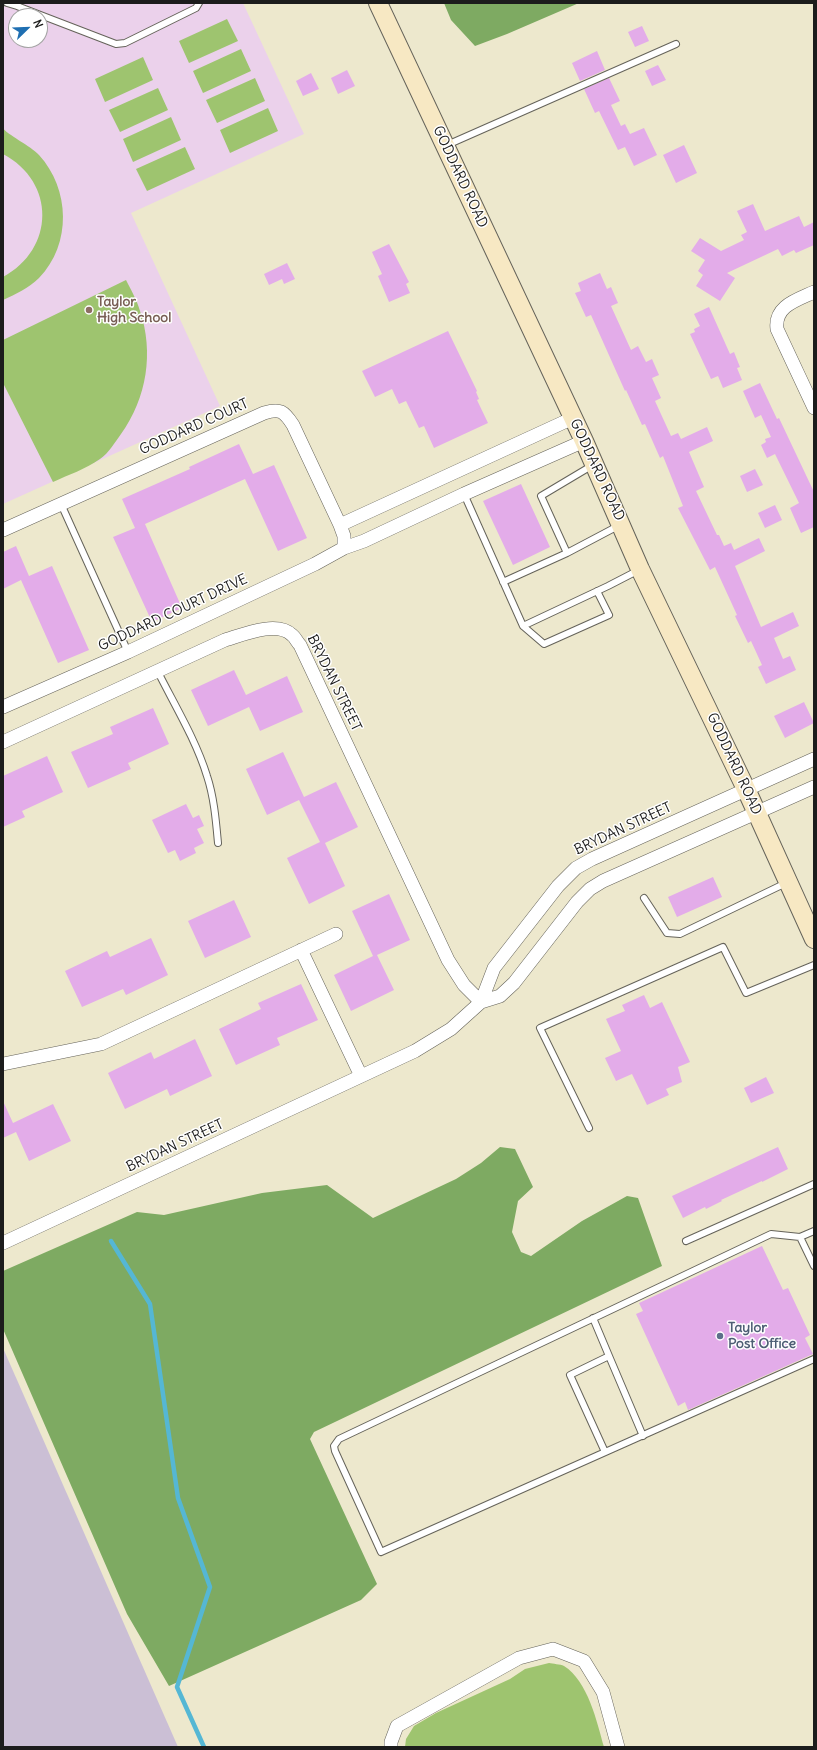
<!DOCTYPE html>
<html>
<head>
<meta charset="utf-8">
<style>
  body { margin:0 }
  #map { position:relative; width:817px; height:1750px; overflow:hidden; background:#ede8cd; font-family:Delius,sans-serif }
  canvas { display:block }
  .frame { position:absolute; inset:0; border:4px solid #1c1c1c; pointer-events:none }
  .north { position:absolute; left:8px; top:8px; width:40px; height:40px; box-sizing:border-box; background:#fff; border:1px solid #a4a4a4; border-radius:50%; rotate:67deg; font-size:11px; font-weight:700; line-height:16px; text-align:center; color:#1c1c1c }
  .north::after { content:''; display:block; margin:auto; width:14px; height:18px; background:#1f6fb2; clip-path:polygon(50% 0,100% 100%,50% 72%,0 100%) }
</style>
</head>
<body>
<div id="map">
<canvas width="817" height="1750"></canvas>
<div class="frame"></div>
<div class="north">N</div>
</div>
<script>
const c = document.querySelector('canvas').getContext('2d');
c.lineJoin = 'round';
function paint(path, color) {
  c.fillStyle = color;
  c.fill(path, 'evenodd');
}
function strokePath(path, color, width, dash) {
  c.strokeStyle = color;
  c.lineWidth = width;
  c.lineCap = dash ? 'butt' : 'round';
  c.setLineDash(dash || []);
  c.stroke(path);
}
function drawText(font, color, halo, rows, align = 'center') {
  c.font = font + ' Delius,sans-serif';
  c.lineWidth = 3;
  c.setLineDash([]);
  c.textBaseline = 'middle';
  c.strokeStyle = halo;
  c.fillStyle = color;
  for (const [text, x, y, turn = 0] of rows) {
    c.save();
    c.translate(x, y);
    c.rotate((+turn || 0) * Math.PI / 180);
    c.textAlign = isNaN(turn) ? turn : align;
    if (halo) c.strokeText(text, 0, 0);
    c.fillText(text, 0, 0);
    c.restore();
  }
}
paint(new Path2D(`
  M3,3h240l61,131 -173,79 89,193 -217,98zM16,16h24v24h-24z`), '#ebd1eb');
paint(new Path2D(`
  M3,1348l175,399h-175z`), '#cbbfd5');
paint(new Path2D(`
  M227,19l11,22 -49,22 -10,-22z
  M241,49l10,22 -48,22 -10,-22z
  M143,57l10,23 -48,22 -10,-23z
  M255,78l10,23 -48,22 -11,-23z
  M158,88l10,22 -48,22 -11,-22z
  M268,108l10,23 -48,22 -10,-23z
  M171,117l10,23 -48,22 -10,-23z
  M3,128c3,6 28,18 36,27 31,34 33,89 0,123 -10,10 -23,16 -36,22v-23c52,-28 53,-95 0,-123z
  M185,147l10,22 -48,22 -11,-22z
  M126,280c5,10 11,20 14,31 14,41 7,87 -19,123 -6,8 -12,19 -21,25 -14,10 -32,16 -47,23l-50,-99v-43z
  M549,1663c4,1 11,1 15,3 24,15 33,56 40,81h-199l1,-8 8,-13 22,-13 74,-34 15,-10z`), '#9ec46f');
paint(new Path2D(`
  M444,3h135l-72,31 -32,12 -24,-26z
  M500,1147l15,2 18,38 -15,14 -6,31 9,20 10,4 51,-35 45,-25 11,2 24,68 -348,166 -4,7 67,145 -16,16 -192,86 -42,-72 -124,-285v-58l134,-59 27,3 98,-22 65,-8 46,33 83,-39 25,-16z`), '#7eaa62');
strokePath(new Path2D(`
  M111,1241l39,63 28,194 32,89 -33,100 27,60`), '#55b7d4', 4.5);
paint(new Path2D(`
  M642,26l7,15 -14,6 -7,-15z
  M597,51l8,19 -25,11 -8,-18z
  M658,65l8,15 -14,6 -7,-15z
  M347,70l8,16 -17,8 -7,-16z
  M311,73l8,16 -16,7 -7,-15z
  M609,78l11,23 -9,4 10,21 4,-2 5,10 14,-6 13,27 -23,11 -9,-19 -7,3 -19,-39 -4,2 -11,-24z
  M684,145l13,28 -21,10 -13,-28z
  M753,204l12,27 34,-15 5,11 10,-5v23l-18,8 -2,-3 -12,6 -4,-7 -51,24 8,5 -15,23 -24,-15 7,-11 -5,-4 7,-11 -14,-9 9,-13 21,13 23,-11 -3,-5 6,-3 -10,-21z
  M389,244l20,38 -3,2 4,9 -21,9 -11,-26 4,-2 -10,-22z
  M287,263l8,16 -11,5 -2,-5 -13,6 -5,-11z
  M600,273l7,16 4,-2 7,16 -7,3 20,44 7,-4 8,16 6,-3 7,16 -7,3 9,20 -6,3 16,35 7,-3 3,6 26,-12 6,14 -24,11 15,35 -8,4 21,44h2l5,11 7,-3 3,7 25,-12 6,13 -30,15 26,61 32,-15 6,14 -25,12 9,21 7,-3 6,14 -30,14 -8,-17 4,-2 -11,-24 -3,2 -13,-27 2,-1 -22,-48 -5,3 -32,-62 5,-2 -20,-50 -3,2 -15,-34 -3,1 -16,-35 -1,1 -34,-76 -5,2 -11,-24 6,-2 -3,-8z
  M709,307l21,47 4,-2 6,15 -3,1 5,12 -19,8 -5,-12 -7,3 -21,-45 5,-2 -1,-3 6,-3 -6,-12z
  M448,331l29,60 -1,1 3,7 -2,1 11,23 -54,25 -10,-22 -5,2 -13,-27 -7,3 -7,-15 -17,8 -13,-26z
  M760,383l17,36 2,-1 35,74v35l-13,6 -11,-25 9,-5 -24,-49 -8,4 -6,-13 5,-3 -1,-3 6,-2 -10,-22 -6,3 -12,-27z
  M239,444l14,30 21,-9 33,73 -29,13 -33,-72 -100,45 37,84 -30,14 -39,-85 22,-9 -13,-29 68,-30 -1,-2z
  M755,469l8,16 -16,7 -7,-16z
  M521,484l29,63 -37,18 -30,-64z
  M775,505l7,15 -17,8 -7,-15z
  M16,546l13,30 23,-10 37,84 -31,13 -37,-83 -18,9v-37z
  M234,670l12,25 41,-19 16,36 -43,19 -11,-24 -41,19 -17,-36z
  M804,702l10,21 -29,15 -11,-22z
  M153,708l16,36 -41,19 3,6 -43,19 -17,-36 42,-18 -3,-7z
  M283,752l21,45 32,-15 22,45 -33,16 20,43 -36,18 -22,-46 33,-16 -21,-42 -32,15 -21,-46z
  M47,756l16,36 -41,19 3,6 -22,10v-51z
  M186,804l7,14 6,-3 5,11 -7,3 7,14 -10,5 2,5 -16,8 -5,-11 -7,3 -16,-33z
  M713,877l9,20 -45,20 -9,-20z
  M389,894l21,46 -33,15 17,35 -43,21 -17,-36 39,-19 -21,-45z
  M234,900l17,37 -46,21 -17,-37z
  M151,938l17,37 -42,20 -3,-6 -41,18 -17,-36 42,-20 3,6z
  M301,984l17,36 -41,18 3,7 -44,20 -17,-36 42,-20 -3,-6z
  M644,995l6,13 12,-6 28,60 -12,5 4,15 -16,7 3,6 -22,10 -15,-31 -16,7 -11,-23 16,-7 -15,-32 19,-8 -3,-6z
  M195,1039l17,37 -42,20 -3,-7 -42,20 -17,-36 43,-21 3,7z
  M766,1077l8,16 -23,10 -7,-15z
  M3,1101l10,22 40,-19 18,37 -42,20 -13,-29 -13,6z
  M778,1147l10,22 -26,13v-1l-41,19 1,1 -16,8 -1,-2 -22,11 -11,-22z
  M762,1246l21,44 5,-2 22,47 -5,3 8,16 -125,56 -3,-8 -7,4 -42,-92 7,-3 -4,-8z`), '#e3ace9');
const service = new Path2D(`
  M7,3l10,3 1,-3
  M17,6l99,38 9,-1 71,-35 3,-5
  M447,145l229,-101
  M464,494l59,132 21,18 65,-29 -12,-24
  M61,504l67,148
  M567,553l-26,-57 52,-31
  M503,582l64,-29 53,-28
  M523,626l85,-40 31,-16
  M157,670c17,34 39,70 50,106 7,21 9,45 11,67
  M644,898l23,35 13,1 106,-51
  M589,1128l-49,-100 183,-81 23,46 68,-28
  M814,1231l-14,6 -29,-3 -432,205 -5,7 1,5 46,101 433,-193
  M800,1237l14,29
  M686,1241l128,-57
  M593,1318l16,38
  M605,1452l-35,-77 39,-19 34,80`);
const minor = new Path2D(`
  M814,292c-17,8 -40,14 -37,37l37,79
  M340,525l233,-107
  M3,530l261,-117c16,-5 20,-2 29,12l47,100 4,11v12l-29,16 -187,88 -125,55
  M344,548l20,-7 100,-47 120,-53
  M3,742l222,-102c17,-5 52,-20 67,-5 3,2 5,7 8,10l148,315 16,25 17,17
  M301,950l60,126
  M481,1002l19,-6 14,-13 63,-81 13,-13 13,-8 211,-94
  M3,1064l98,-20 235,-110
  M3,1243l412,-192 36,-22 30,-27 13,-34 64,-82 18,-18 16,-9 222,-100
  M391,1747v-5l6,-16 122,-68 34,-9 31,12 19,31 15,55`);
const secondary = new Path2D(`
  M378,3l206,438 56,128 106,220 68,150`);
strokePath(service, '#65635a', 8);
strokePath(minor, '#65635a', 14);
strokePath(secondary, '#65635a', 20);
strokePath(service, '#fff', 6);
strokePath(minor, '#fff', 13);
strokePath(secondary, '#f7e8c3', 18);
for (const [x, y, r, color] of [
  [89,310,4,"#8d6e63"],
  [720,1336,4,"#5c6f8a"]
]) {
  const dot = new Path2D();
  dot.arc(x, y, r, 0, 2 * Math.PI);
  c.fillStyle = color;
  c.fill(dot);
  strokePath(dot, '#fff', 1.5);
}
drawText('14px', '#1c1c1c', '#fff', [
  ["GODDARD ROAD",460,177,65],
  ["GODDARD COURT",194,427,-24],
  ["GODDARD ROAD",597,470,65],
  ["GODDARD COURT DRIVE",173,613,-25],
  ["BRYDAN STREET",334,683,64],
  ["GODDARD ROAD",734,764,65],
  ["BRYDAN STREET",623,829,-25],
  ["BRYDAN STREET",175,1146,-25]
]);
drawText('bold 14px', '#785e54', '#fff', [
  ["Taylor",97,302],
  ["High School",97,318]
], 'left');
drawText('bold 14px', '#4e5e75', '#fff', [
  ["Taylor",728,1328],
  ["Post Office",728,1344]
], 'left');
</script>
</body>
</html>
